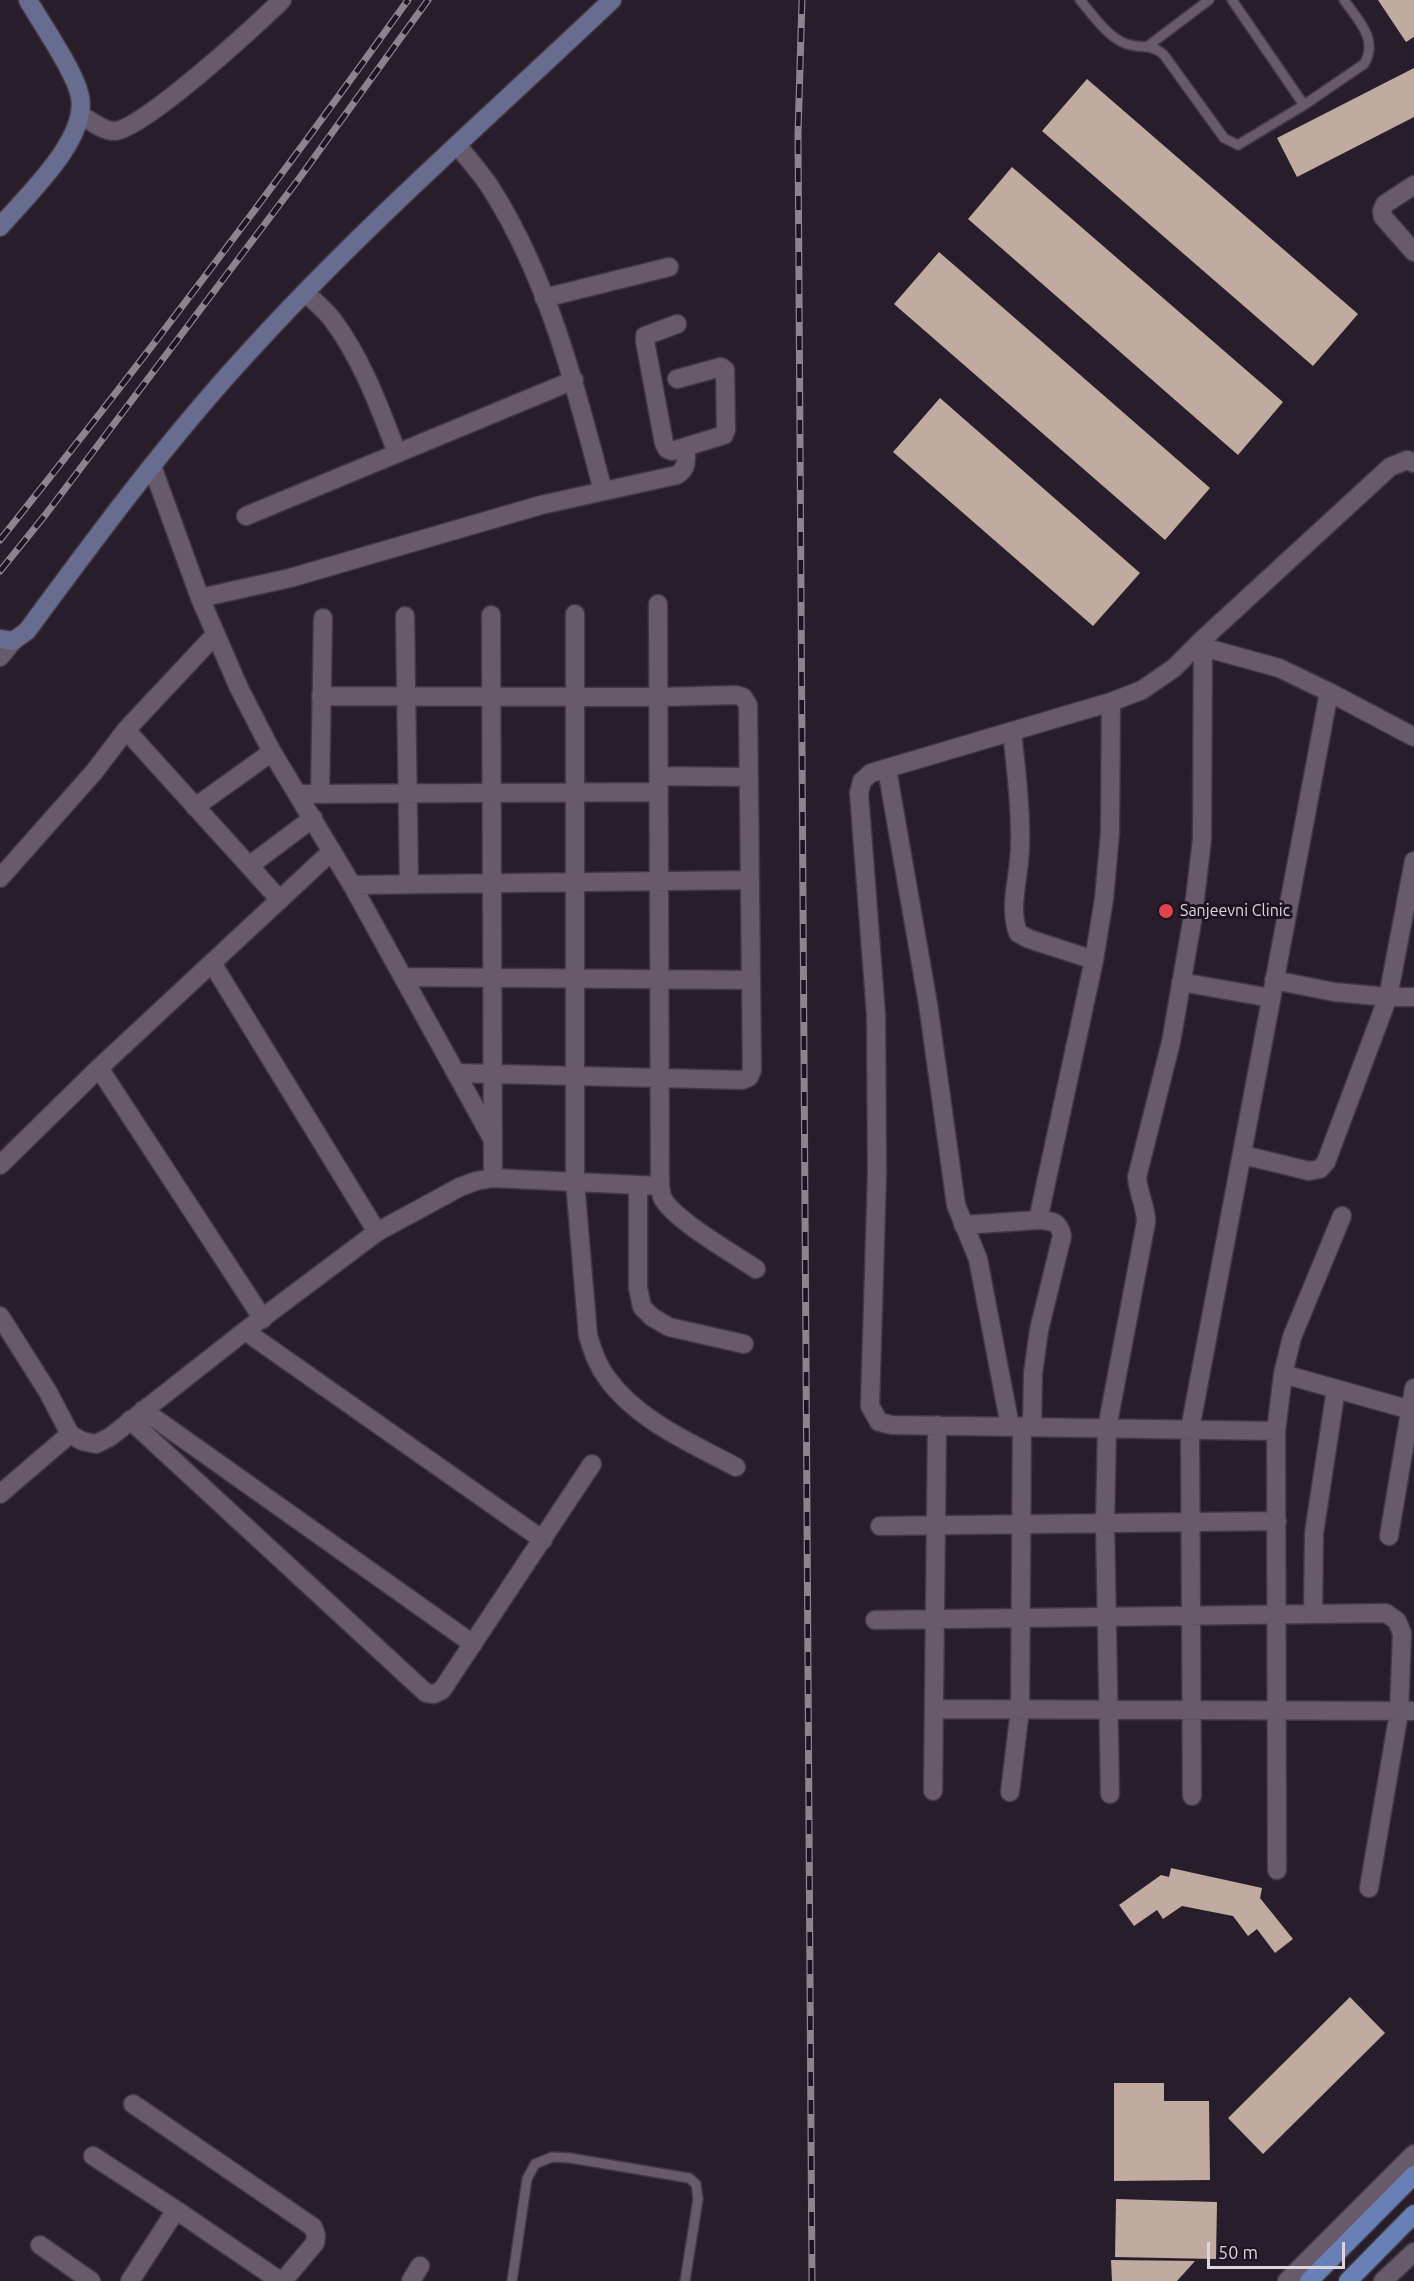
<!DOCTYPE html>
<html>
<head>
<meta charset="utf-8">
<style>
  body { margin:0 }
  #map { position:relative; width:1414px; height:2281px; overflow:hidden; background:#281d2b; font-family:Ubuntu,sans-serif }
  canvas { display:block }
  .scale { position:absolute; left:1207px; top:2242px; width:138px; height:27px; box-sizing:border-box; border:3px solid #dcd5de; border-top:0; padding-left:8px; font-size:18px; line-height:21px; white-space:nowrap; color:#dcd5de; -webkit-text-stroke:4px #1e1421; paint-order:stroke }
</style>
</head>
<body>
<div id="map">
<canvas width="1414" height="2281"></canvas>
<div class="scale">50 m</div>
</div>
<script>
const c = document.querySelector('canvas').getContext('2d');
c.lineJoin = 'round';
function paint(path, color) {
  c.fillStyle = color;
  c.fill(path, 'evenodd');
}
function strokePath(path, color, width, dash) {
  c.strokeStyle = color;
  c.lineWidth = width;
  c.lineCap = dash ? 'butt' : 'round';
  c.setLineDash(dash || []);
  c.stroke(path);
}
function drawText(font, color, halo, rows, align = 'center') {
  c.font = font + ' Ubuntu,sans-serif';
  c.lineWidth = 6;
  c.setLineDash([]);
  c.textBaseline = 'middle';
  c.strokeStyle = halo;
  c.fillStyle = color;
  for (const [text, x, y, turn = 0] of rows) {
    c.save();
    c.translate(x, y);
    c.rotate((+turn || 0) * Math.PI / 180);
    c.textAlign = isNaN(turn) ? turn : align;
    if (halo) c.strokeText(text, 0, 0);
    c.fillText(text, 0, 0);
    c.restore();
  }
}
paint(new Path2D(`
  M1378,0h36v37l-8,5z
  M1414,68v49l-117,60 -20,-39z
  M1087,79l271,235 -45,52 -271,-235z
  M1012,167l271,235 -45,53 -270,-236z
  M939,252l271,236 -45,52 -271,-236z
  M940,398l200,175 -47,53 -200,-174z
  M1171,1868l91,20 -2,10 33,41 -18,14 -18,-24 -9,7 -15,-20 -51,-10 -19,13 -6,-9 -23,16 -15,-21 42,-30 8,2z
  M1350,1997l35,36 -122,121 -35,-36z
  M1114,2083h50v18h45l1,79 -96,1z
  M1116,2199l101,3 -1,57 -101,-2z
  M1111,2260l84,1 -18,20h-65z`), '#c1aa9f');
const lane = new Path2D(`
  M1080,0c13,15 26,35 44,43 16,7 26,-1 40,12l60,83 14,7 66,-40 60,-41c15,-24 -6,-44 -20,-64
  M1232,0l72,105
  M1148,46l61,-46
  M512,2281l15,-102 8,-15 17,-7 18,1 119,20 7,6 2,15 -13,82`);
const street = new Path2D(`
  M81,115c10,6 22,16 33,16 26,1 145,-108 168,-131
  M458,146c11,14 24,28 34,44 57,91 84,198 111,301
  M1414,185l-29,19 -3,7 1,6 31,35
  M305,292c9,9 19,17 27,27 30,40 47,87 65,134
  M544,298l125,-31
  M677,379l44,-12 4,3 1,60 -2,5 -52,16 -5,-2 -3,-6 -19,-102v-5l32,-12
  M152,466l48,132 39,90 33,64 80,133 141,255
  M246,516l328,-136
  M200,598l90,-20 251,-73 136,-30c11,-7 9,-16 9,-28
  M575,614v568l13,154c5,15 9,29 19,42 30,42 84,65 129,89
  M491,615l2,563
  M405,616l4,268
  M1203,647l76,21 50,24 85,45
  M0,657l13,-16
  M321,696l338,1 77,-2 7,2 5,8 4,365 -3,7 -7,3 -286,-7
  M126,730l154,170
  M1012,731c4,39 9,77 8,115 0,29 -12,59 -2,87l11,6 65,21
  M887,769l41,235 28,201 22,54 32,167
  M659,776l88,1
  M299,794l360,-2
  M320,794l3,-176
  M195,807l77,-55
  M249,866l64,-48
  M0,878l94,-106 32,-42 89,-95
  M352,885l397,-5
  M212,963l165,269
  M403,977l347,3
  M1274,980l60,12 54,5h26
  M1181,982l90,16
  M99,1068l164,251
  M1243,1155l66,16 11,-2 6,-7 62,-165 26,-136
  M0,1165l99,-97 233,-217
  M638,1185v103l4,19 10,10 17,10 75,17
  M660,1186c1,4 1,10 3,13 13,22 71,55 93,70
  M963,1225l75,-5
  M0,1316l48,76 22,42 12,7 14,3 14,-7 135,-106 132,-99 83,-45 16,-6 17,-3 167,8 -2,-582
  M245,1331l298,209
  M1283,1374l128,36
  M143,1410l330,234
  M130,1420l296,273 8,1 8,-4 150,-226
  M1032,1427l1,-54 6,-43 23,-94c-3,-15 -10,-15 -24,-16l56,-260 10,-61 6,-66 1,-131
  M1276,1431l-384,-6 -13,-3 -9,-16 7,-233 -1,-158 -17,-222 3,-12 9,-8 240,-71 31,-12 32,-22 29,-29 187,-172 17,-7 7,3
  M0,1494l70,-60
  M880,1526l397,-5
  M1389,1536l25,-148
  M1313,1613l1,-80 22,-144
  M875,1620l511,-7 11,8 5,12 -3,79 -30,176
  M935,1709l479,2
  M933,1791l4,-366
  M1010,1792l10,-83 2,-283
  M1110,1794l-5,-271 2,-95 39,-206c0,-16 -8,-29 -9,-45l34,-135 22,-126 9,-77 1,-200
  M1192,1796l-2,-367 139,-737
  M1277,1870l-1,-439 7,-57 9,-37 50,-121
  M133,2104l180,123 3,8 -1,8 -32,38
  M93,2156l83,54 104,71
  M40,2245l51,36
  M130,2281l46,-71
  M411,2281l9,-15
  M1287,2281l127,-127
  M1383,2281l31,-29`);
const secondary = new Path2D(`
  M0,227c26,-31 88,-87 80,-130 -4,-24 -39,-74 -52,-97
  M0,639l13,2 14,-10c70,-95 140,-190 220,-277 113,-125 243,-238 365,-354`);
const primary = new Path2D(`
  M1309,2281l105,-106
  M1348,2281l66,-67`);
strokePath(lane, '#423844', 12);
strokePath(street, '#423844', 21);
strokePath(secondary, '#423844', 21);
strokePath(primary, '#423844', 21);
strokePath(lane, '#675a6a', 9);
strokePath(street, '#675a6a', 18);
strokePath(secondary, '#686d90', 18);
strokePath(primary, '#6880b5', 18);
const rail = new Path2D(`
  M802,0l-4,134 14,2147
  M0,540c141,-176 277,-357 408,-540
  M0,571l46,-57 252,-334 130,-180`);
strokePath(rail, '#8c838e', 7);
strokePath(rail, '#1e1421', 4.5, [14]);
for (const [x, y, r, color] of [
  [1166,911,8,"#e0444e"]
]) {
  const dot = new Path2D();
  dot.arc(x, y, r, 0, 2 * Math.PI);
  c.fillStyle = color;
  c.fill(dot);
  strokePath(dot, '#1e1421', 2);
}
drawText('16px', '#dcd5de', '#1e1421', [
  ["Sanjeevni Clinic",1180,911]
], 'left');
</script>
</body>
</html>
